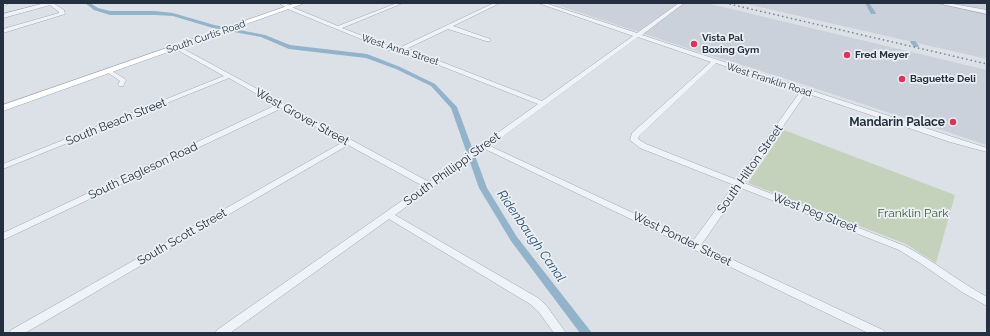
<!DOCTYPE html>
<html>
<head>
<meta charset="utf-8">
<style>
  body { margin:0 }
  #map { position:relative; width:990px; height:336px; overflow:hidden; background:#dce1e7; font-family:Raleway,sans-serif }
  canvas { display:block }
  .frame { position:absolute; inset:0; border:4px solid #24303f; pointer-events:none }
</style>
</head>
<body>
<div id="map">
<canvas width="990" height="336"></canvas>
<div class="frame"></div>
</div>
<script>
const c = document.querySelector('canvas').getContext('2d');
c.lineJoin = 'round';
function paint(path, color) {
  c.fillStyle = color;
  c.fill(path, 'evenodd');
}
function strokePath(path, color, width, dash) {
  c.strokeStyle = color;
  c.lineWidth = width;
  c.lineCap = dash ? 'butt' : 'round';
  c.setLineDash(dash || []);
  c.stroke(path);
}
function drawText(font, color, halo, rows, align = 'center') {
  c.font = font + ' Raleway,sans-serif';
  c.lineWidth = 3.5;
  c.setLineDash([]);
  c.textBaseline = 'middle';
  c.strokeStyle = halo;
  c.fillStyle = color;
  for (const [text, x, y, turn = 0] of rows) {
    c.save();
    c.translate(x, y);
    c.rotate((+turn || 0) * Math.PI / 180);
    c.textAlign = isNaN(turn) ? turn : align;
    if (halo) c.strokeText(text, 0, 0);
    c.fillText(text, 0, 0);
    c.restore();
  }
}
paint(new Path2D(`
  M551,3h155l281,67v75l-188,-62 -103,-32z
  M742,3h191l34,6v-2l-20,-4h40v56z`), '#cad1da');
paint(new Path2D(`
  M784,130l171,65 -19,68 -30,-19 -158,-61z`), '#c4d2bc');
paint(new Path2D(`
  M85,3h5l8,5 12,3h45l18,2 41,12 51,10 25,10 77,9 33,13 35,17 22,23 30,81 30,49 75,96h-12l-69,-92 -32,-53 -28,-80 -20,-22 -35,-17 -30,-11 -77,-9 -28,-12 -48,-9 -40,-12 -18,-1h-45l-16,-5z
  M865,3h4l7,10 -1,1h-4z
  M911,41h4l4,5 -1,1h-4l-4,-5z`), '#93b3cb');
const minor = new Path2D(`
  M3,3h7l-7,3z
  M45,3h8l11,7 1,4 -62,19v-4l56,-16v-1l-9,-7 -47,13v-4z
  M279,3h6l9,5 44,18 59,-23h6l-61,25 49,19 8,1 95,-45h6l-47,23 37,13v2h-4l-38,-12 -42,20 5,1 131,51 91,-65 -95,-33h7l92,30 42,-30h5l-42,32 314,103 31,10v4l-37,-10 -144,-49 -62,90 161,63c29,15 54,36 82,51v9l-25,-14 -42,-29 -21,-13 -158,-62 -40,57 182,85 2,3h-17l-383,-184 -90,66 143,83 8,7 20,28h-12l-16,-22 -8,-7 -141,-85 -159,114h-15l2,-3 206,-144 -75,-41 -323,188h-16l2,-3 332,-188 -61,-34 -279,132v-7l273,-128 -47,-27 -226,91v-5l221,-88 -50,-28v-2h4l251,136 109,-78 -130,-51 -20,-3 -98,-40zM638,37l73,25 -79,71 -2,7 10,8 94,37 -41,56 -203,-95zM716,63l84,29 -63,88 -91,-36 -8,-5 1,-3z
  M937,3h10l40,7v4z
  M109,69l16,10 1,1 -3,6h-4l-1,-1 2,-4 -13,-9v-2z`);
const major = new Path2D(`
  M296,3h9l-302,108v-6z`);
strokePath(minor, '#a1a8b1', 1);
strokePath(major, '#9aa7b4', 1);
paint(minor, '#eff2f6');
paint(major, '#fff');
strokePath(new Path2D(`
  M725,3l262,61`), '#748292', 1.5, [1.5, 3]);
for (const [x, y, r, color] of [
  [694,44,4,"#d9355b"],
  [847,55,4,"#d9355b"],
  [902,79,4,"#d9355b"],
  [953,122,4,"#d9355b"]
]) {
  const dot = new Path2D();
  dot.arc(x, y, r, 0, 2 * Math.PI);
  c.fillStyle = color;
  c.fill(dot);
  strokePath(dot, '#ebf0f5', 1.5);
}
drawText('10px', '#24303f', '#ebf0f5', [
  ["South Curtis Road",206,37,-19],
  ["West Anna Street",400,50,18],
  ["West Franklin Road",769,80,18]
]);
drawText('bold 10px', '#24303f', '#ebf0f5', [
  ["Vista Pal",702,38],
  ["Boxing Gym",702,50],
  ["Fred Meyer",855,55],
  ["Baguette Deli",910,79]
], 'left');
drawText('12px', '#24303f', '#ebf0f5', [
  ["West Grover Street",302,117,29],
  ["South Beach Street",116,122,-22],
  ["South Phillippi Street",452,169,-36],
  ["South Hilton Street",750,169,-55],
  ["South Eagleson Road",143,171,-25],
  ["West Peg Street",815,213,21],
  ["South Scott Street",182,237,-30],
  ["West Ponder Street",682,239,26]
]);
drawText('bold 12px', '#24303f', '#ebf0f5', [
  ["Mandarin Palace",945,122]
], 'right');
drawText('12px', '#3c5c31', '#ebf0f5', [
  ["Franklin Park",913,213]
]);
drawText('italic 13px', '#2c5376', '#ebf0f5', [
  ["Ridenbaugh Canal",531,236,55]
]);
</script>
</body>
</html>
